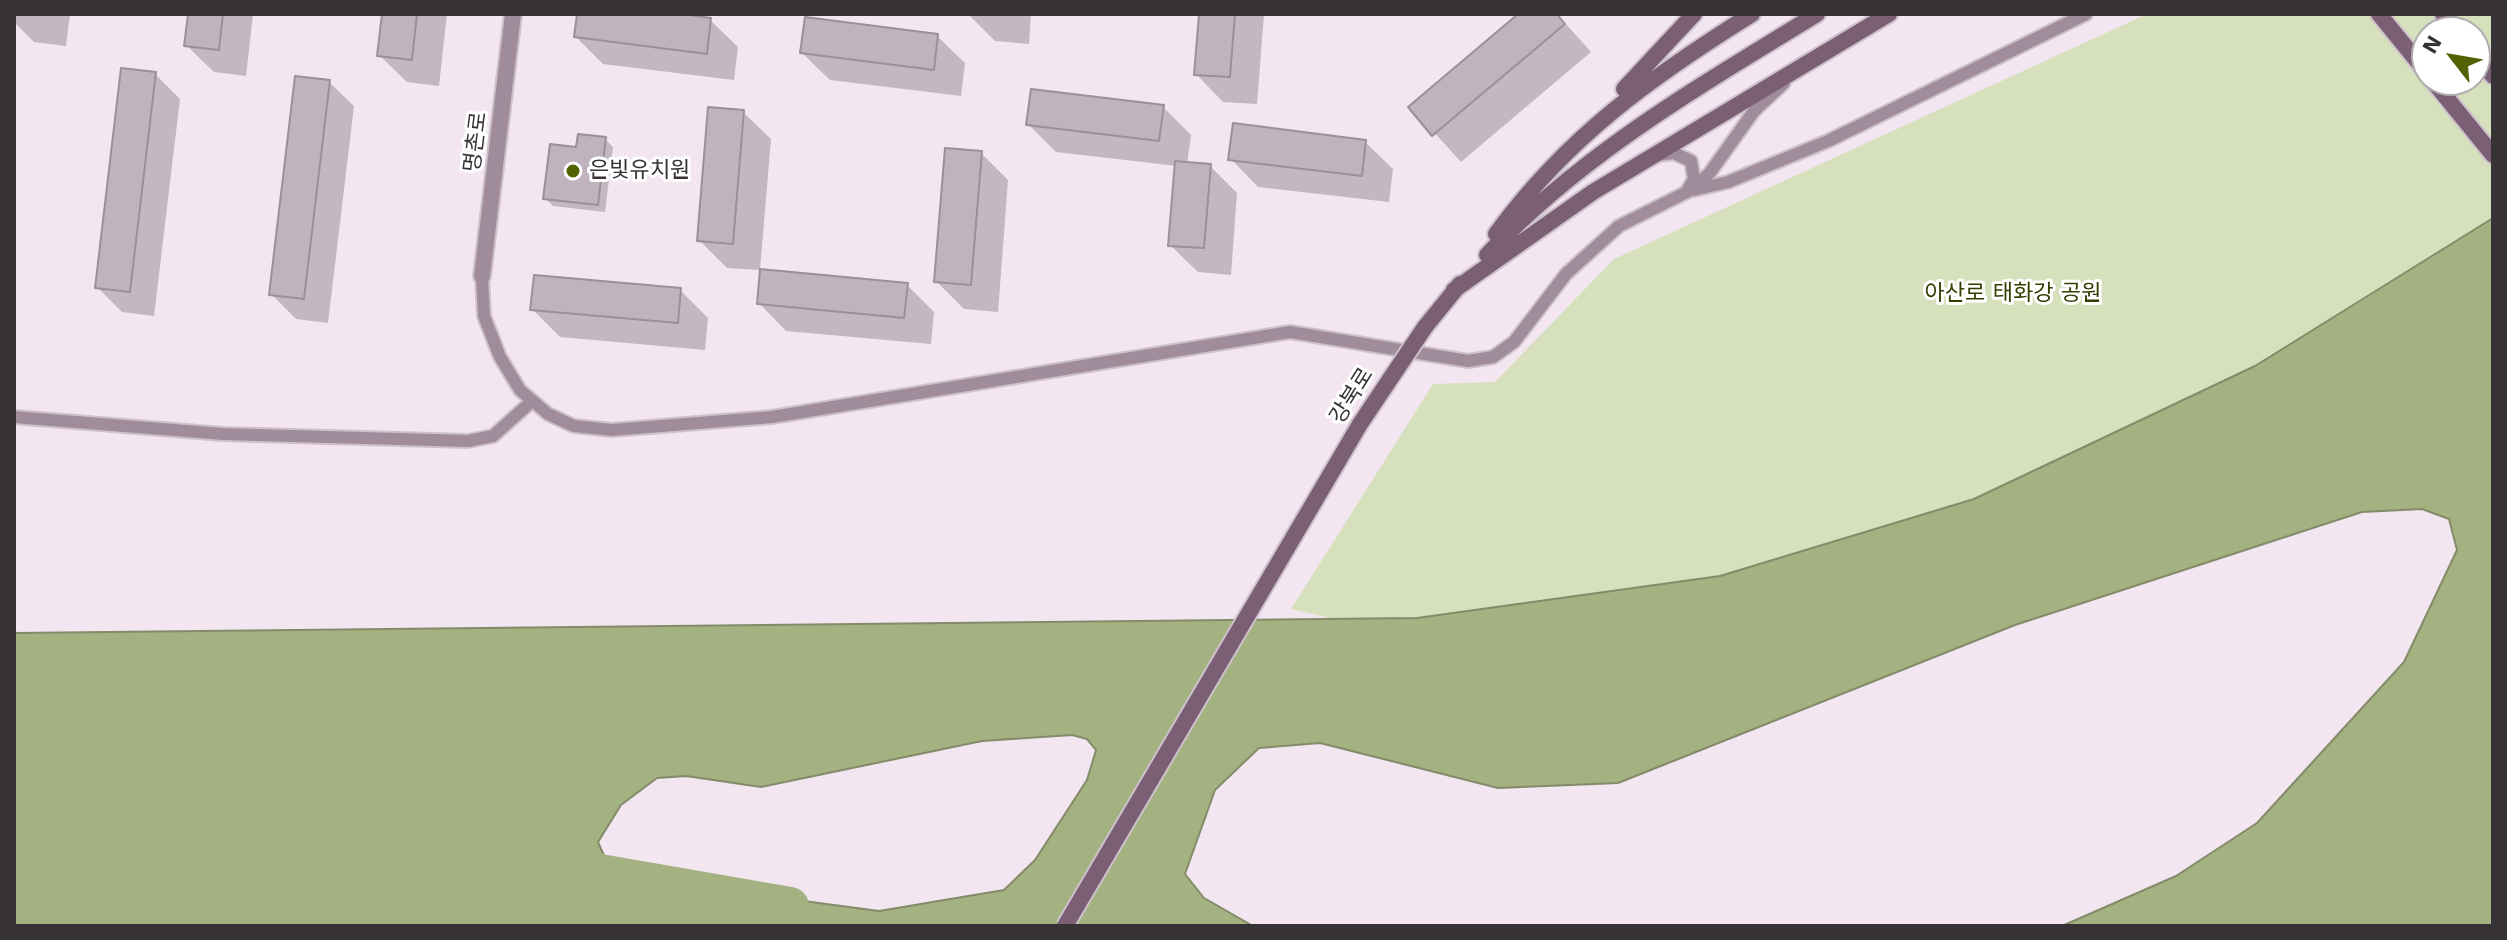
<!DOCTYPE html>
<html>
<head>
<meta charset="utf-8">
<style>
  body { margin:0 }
  #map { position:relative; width:2507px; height:940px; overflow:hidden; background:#f3e6f0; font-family:"Work Sans",sans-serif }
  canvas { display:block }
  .frame { position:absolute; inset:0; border:16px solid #373236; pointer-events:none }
  .north { position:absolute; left:2411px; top:16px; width:80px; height:80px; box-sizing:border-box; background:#fff; border:2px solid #afadaf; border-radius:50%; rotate:301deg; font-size:22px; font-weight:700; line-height:32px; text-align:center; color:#373236 }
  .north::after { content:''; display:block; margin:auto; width:28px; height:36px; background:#516104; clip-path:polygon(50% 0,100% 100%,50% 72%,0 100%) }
</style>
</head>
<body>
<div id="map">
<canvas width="2507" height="940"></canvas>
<div class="frame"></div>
<div class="north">N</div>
</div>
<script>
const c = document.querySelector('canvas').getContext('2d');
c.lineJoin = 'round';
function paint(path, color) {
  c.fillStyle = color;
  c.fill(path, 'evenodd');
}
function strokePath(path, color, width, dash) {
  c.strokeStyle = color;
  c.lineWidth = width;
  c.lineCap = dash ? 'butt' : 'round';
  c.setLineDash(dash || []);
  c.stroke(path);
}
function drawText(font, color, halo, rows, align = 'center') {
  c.font = font + ' "Work Sans","Noto Sans KR",sans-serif';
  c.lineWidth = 6;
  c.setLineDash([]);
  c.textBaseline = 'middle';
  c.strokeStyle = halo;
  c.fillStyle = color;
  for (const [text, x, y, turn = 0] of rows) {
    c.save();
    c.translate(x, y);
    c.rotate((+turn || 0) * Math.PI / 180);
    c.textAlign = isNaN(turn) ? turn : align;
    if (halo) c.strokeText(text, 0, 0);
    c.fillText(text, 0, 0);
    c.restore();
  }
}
paint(new Path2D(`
  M2147,14h346v226l-397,235 -340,109 -345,53 -120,-28 142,-225 62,-2 119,-123zM2427,32h48v48h-48z`), '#d6e0bd');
const water = new Path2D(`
  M2493,218v708h-431l114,-50 81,-53 147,-161 53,-112 -8,-31 -27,-10 -60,3 -347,113 -397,158 -120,5 -178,-45 -61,5 -44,42 -30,84 19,24 49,28h-1239v-293l1403,-15 303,-42 254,-77 281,-133zM1072,735l15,4 9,11 -9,30 -52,80 -31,30 -125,21 -128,-17 -39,13 -66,-10 -36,-28 -12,-27 23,-37 36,-27 29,-2 75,11 221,-46z`);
paint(water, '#a4b180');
strokePath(water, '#838b6a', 2);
paint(new Path2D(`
  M14,14h56l-4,32 -32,-4 -20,-20z
  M190,14h63l-7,62 -32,-4 -28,-27z
  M384,14h63l-8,72 -32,-4 -28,-27z
  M579,14h86l45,6 28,27 -4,33 -131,-16 -27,-27z
  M968,14h63l-2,30 -34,-3z
  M1201,14h63l-7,90 -34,-2 -27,-28z
  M1521,14h36l34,38 -130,110 -50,-55z
  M937,36l28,27 -4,33 -131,-16 -28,-27z
  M155,74l25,25 -26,217 -32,-4 -25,-25z
  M329,82l25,24 -26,217 -32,-4 -25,-25z
  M1163,107l28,28 -4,29 23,2 27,27 -6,82 -33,-3 -28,-27 7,-79 -121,-14 -28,-28z
  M743,112l28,27 -11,131 -33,-2 -28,-28z
  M605,139l8,8 -8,65 -52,-6 -8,-8 33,-49z
  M1365,142l28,27 -4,33 -131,-15 -27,-28z
  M981,153l27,27 -10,132 -34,-3 -27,-27z
  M907,285l27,27 -3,32 -145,-13 -27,-28z
  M680,290l28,28 -3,32 -145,-13 -28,-28z`), '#0003');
strokePath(new Path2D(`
  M571,868l219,38`), '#a4b180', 38);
const building = new Path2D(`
  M188,14h35l-4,36 -35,-4z
  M382,14h35l-5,46 -35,-4z
  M577,14h105l29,4 -4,36 -133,-17z
  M1199,14h36l-5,63 -36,-2z
  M1518,14h39l8,10 -133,112 -24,-29z
  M805,17l133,17 -4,36 -134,-17z
  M121,68l35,4 -26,220 -35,-4z
  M295,76l35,4 -26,219 -35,-4z
  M1031,89l133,16 -5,36 -133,-16z
  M708,107l36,3 -11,134 -36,-3z
  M1233,123l133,17 -4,36 -134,-16z
  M578,134l28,3 -8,68 -55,-6 7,-55 26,3z
  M945,148l37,3 -11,134 -37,-3z
  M1175,161l36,3 -7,84 -36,-2z
  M760,269l148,14 -4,35 -147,-14z
  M534,275l147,13 -3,35 -148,-13z`);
paint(building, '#c0b3bd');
strokePath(building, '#9b8f98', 2);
const service = new Path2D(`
  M1657,155l17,-2 17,8 3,18 -6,10
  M1694,190l34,-8 100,-41 258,-127
  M482,276l2,40 16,41 20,33 28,24 26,12 38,4 160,-13 518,-85 178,29 25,-4 21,-15 52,-68 53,-48 68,-34 22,-18 45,-63 30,-28
  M14,417l209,17 245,7 25,-5 38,-34`);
const tertiary = new Path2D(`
  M482,276l31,-262`);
const secondary = new Path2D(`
  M2379,14l48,59
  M2443,14l14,18
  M2475,54l18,22
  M2432,80l61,75
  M1624,89l70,-75
  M1496,234c71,-97 155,-157 256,-220
  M1487,255c94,-101 213,-169 330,-241
  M1454,290l139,-98 296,-178
  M1425,327l35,-43`);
strokePath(service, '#cdc2cb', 16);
strokePath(tertiary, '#cdc2cb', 20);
strokePath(secondary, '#cdc2cb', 20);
strokePath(service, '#a08c9b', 12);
strokePath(tertiary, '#a08c9b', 16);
strokePath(secondary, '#7b5f75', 16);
const secondaryBridge = new Path2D(`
  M1065,926l295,-502 65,-97`);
strokePath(secondaryBridge, '#cdc2cb', 20, []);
strokePath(secondaryBridge, '#7b5f75', 16);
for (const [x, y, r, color] of [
  [573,171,8,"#516104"]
]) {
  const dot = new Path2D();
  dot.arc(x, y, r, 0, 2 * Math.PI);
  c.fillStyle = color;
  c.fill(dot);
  strokePath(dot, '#fff', 3);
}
drawText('22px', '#373236', '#fff', [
  ["명촌로",476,142,-83],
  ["강북로",1352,396,-58]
]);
drawText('22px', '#373236', '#fff', [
  ["은빛유치원",589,171]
], 'left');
drawText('22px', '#333e02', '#fff', [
  ["아산로 태화강 공원",2013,294]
]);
</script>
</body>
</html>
